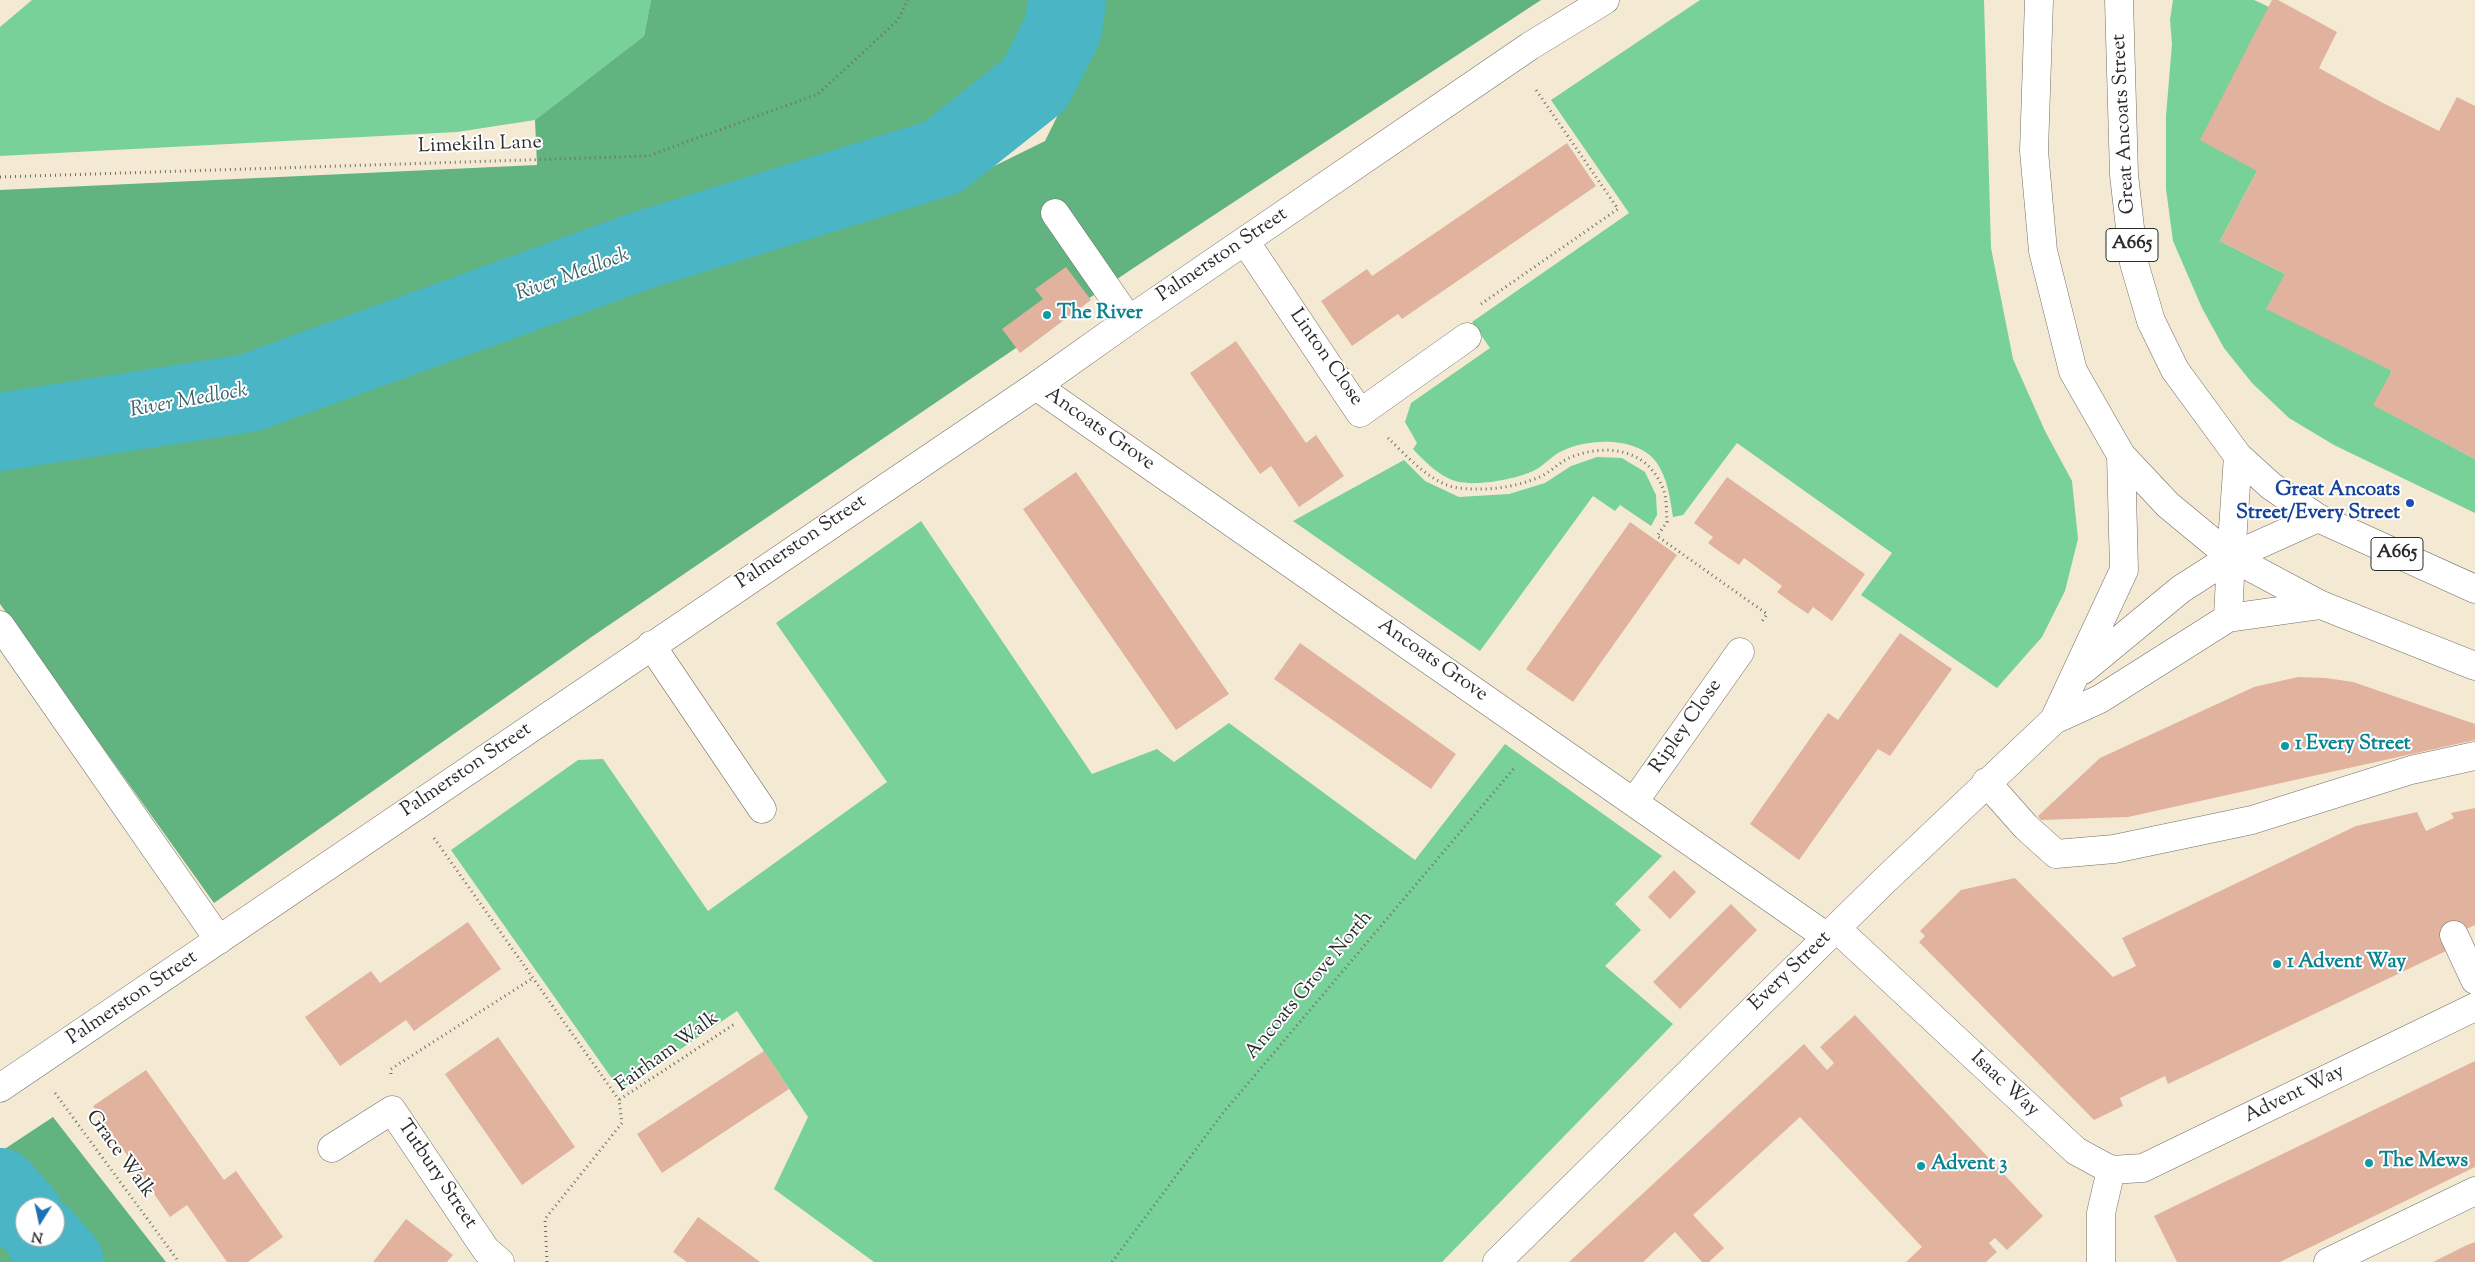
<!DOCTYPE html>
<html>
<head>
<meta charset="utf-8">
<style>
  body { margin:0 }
  #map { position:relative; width:2475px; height:1262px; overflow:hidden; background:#f4ead4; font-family:"Sorts Mill Goudy",serif }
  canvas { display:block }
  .north { position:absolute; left:15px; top:1197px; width:50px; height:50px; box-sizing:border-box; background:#fff; border:1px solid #aaa; border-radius:50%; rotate:190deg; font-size:14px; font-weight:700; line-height:20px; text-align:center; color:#2b2b2b }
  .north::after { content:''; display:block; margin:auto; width:18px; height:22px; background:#1f6fb2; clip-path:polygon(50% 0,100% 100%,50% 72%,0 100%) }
</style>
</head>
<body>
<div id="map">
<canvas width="2475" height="1262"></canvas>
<div class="north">N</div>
</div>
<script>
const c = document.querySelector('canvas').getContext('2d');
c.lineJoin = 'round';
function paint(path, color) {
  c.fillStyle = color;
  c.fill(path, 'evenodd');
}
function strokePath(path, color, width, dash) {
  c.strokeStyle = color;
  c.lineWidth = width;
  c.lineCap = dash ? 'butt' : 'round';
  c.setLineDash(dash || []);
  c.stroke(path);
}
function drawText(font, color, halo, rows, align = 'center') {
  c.font = font + ' "Sorts Mill Goudy",serif';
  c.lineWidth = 4;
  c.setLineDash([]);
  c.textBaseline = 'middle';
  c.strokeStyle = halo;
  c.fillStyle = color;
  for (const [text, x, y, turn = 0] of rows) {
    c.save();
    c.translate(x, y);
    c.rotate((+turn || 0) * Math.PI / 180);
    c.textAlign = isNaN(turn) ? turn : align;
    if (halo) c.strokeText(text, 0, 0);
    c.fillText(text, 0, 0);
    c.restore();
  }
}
paint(new Path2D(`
  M32,0h619l-7,36 -109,84 -78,12 -457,24v-129z
  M1700,0h284l7,248 22,111 32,72 27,50 6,58 -13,52 -23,46 -45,51 -136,-93 31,-42 -155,-110 -54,72 -10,2c-3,-19 -5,-37 -16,-54 -19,-27 -69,-25 -95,-12 -11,5 -18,15 -29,20 -16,8 -56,15 -74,11 -18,-4 -34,-20 -46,-33l4,-6 -12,-21 6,-19 79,-55 -18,-26 157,-109 -78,-113z
  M2173,0h81l15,7 -12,164 -37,70 65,33 107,97 -18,34 101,54v54l-141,-68 -45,-27 -37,-35 -28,-35 -22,-40 -29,-67 -7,-52v-73l6,-72 -2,-24z
  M1597,457l25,1 23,14 11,23 1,20 -6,11 -31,-21 -5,6 -22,-15 -113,155 -187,-130 111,-61 21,21 34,16 50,-3 36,-11 26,-17z
  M921,521l171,253 65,-25 17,13 55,-39 186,137 90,-116 157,112 -47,48 26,26 -36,36 68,58 -231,238h-568l-100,-73 34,-72 -71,-106 -117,79 -169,-240 127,-90 25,-1 105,152 179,-129 -111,-159z`), '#77d198');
paint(new Path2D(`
  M651,0h390l-35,72 -101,64 -665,227 -240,38v-211l537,-25 -2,-45 109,-84z
  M1097,0h444l-409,269 -542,369 -376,265 -214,-299v-155l254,-47 406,-135 306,-87 79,-39 47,-95z
  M53,1117l113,145h-166v-110zM25,1207h30v30h-30z`), '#61b380');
strokePath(new Path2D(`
  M0,432l249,-39 394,-143 300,-93 92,-73 28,-55 4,-29
  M0,1187l25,29
  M43,1237l22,25`), '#49b5c5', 78);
paint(new Path2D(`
  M2272,0h6l59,32 -18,36 62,34 58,29 18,-34 18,9v353l-102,-54 19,-34 -126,-62 19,-35 -65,-33 37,-70 -57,-31z
  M1567,143l29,43 -194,133 -4,-5 -46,32 -31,-45 46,-32 5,7z
  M1066,267l25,33 -71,53 -18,-24 41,-30 -8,-10z
  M1236,341l70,102 10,-8 28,41 -45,31 -28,-41 -11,8 -70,-101z
  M1076,472l153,222 -53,36 -153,-221z
  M1727,477l138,97 -33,47 -19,-14 -5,7 -16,-11 -15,-11 5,-6 -38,-28 -5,7 -19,-13 -12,-9 5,-6 -19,-14z
  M1630,522l47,33 -104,147 -47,-33z
  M1900,633l52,36 -62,87 -12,-7 -79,111 -49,-36 78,-111 10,7z
  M1300,643l156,111 -25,35 -157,-110z
  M2298,677l28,1 27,4 122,42v16l-347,77 -87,3 -3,-4 62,-58 154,-71z
  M2475,808v117l-34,16 5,10 -278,133 -3,-8 -45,22 3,8 -29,14 -175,-178 6,-6 -5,-5 41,-41 54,-12 98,99 23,-11 -14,-28 234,-112 61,-14 9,19 28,-13 -3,-5z
  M1674,870l22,22 -26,27 -22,-22z
  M1731,904l26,26 -77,79 -27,-27z
  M468,922l33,47 -87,62 -8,-11 -66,46 -35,-49 66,-46 9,12z
  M1855,1015l188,201 -36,34 -12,-12 -6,5 8,9 -11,10h-80l16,-15 -122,-130 -107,98 31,33 -15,14h-7l-27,-30 -32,30h-74l235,-218 23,26 7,-7 -14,-16z
  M498,1037l77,110 -53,38 -77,-111z
  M764,1051l25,38 -127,84 -25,-39z
  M2475,1061v106l-195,95h-103l-23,-46z
  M146,1070l78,110 12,-9 47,66 -35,25h-21l-40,-57 -17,12 -77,-111z
  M698,1217l39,28 23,17h-73l-14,-10z
  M406,1219l47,36 -6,7h-74z
  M2475,1242v20h-42l34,-17z`), '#e1b29e');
const minor = new Path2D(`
  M1055,213l74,107
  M1245,241l115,172 107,-76
  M1036,386l791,551
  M2228,618l3,-61
  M0,625l219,315
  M651,645l111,164
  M2083,670l98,-81 50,-32 87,-39
  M2054,720l46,-21 128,-81 93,-13
  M1986,782l40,45 30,27 58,-5 138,-29 159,-50 64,-14
  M1634,802l106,-150
  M1836,928l240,223 35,19 -10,43v49
  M2454,935l21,45
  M0,1088l1036,-702 93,-66 401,-274 75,-46
  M332,1148l60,-38 94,140 14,12
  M2111,1170l32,-2 332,-161
  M1497,1262l385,-379 172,-163 70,-150 -3,-115
  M2328,1262l147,-71`);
const highway = new Path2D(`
  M2039,0l-5,151 9,100 30,120 48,84 47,50 63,52 90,48 154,61
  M2119,0l5,175 10,88 17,58 24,49 63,86 33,30 47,32 157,71
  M2231,557l7,-101`);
strokePath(minor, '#716e66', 29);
strokePath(highway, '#716e66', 29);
strokePath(new Path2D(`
  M0,177l648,-21 170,-62 79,-73 11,-21
  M1481,304l137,-95 -84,-122
  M1388,438c19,18 44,47 71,50 27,3 53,0 78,-10 12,-4 21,-15 32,-20 38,-16 80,-9 95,33 3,9 2,21 3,31l-10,14 110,78 -6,9
  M434,838l185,262
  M391,1074v-5l142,-91
  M55,1093l124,169
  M547,1262l-2,-43 77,-96 -3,-23 117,-77
  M1112,1262l111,-149 293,-347`), '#716e66', 3, [1, 4]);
strokePath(minor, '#fff', 28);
strokePath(highway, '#fff', 28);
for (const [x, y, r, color] of [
  [1047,315,5,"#0f9aa8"],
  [2410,503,5,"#1a4fb4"],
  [2285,746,5,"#0f9aa8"],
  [2277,964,5,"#0f9aa8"],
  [2369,1163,5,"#0f9aa8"],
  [1921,1166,5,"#0f9aa8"]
]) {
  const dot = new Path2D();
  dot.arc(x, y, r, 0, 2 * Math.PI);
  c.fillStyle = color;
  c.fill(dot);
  strokePath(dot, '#fff', 2);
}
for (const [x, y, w] of [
  [2132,245,52],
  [2397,554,52]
]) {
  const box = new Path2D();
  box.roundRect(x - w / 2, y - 16.5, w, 33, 4);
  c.fillStyle = '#fff';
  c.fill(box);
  strokePath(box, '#2b2b2b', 1);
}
drawText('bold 19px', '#2b2b2b', null, [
  ["A665",2132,245],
  ["A665",2397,554]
]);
drawText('20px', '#2b2b2b', '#fff', [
  ["Great Ancoats Street",2125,124,-93],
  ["Limekiln Lane",480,146,-2],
  ["Palmerston Street",1223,256,-34],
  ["Linton Close",1325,358,55],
  ["Ancoats Grove",1099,430,35],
  ["Palmerston Street",802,543,-34],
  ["Ancoats Grove",1432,661,35],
  ["Ripley Close",1687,727,-55],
  ["Palmerston Street",467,771,-34],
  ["Every Street",1791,972,-44],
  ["Ancoats Grove North",1310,986,-50],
  ["Palmerston Street",133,999,-34],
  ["Fairham Walk",668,1053,-36],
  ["Isaac Way",2004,1085,43],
  ["Advent Way",2295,1095,-26],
  ["Grace Walk",119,1155,54],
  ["Tutbury Street",436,1175,56]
]);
drawText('bold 20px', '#0d838f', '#fff', [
  ["The River",1057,315],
  ["1 Every Street",2295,746],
  ["1 Advent Way",2287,964],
  ["The Mews",2379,1163],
  ["Advent 3",1931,1166]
], 'left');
drawText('bold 20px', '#164399', '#fff', [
  ["Great Ancoats",2400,492],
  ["Street/Every Street",2400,515]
], 'right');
drawText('italic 21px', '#376269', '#fff', [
  ["River Medlock",573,276,-20],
  ["River Medlock",189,402,-10]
]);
</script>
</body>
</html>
